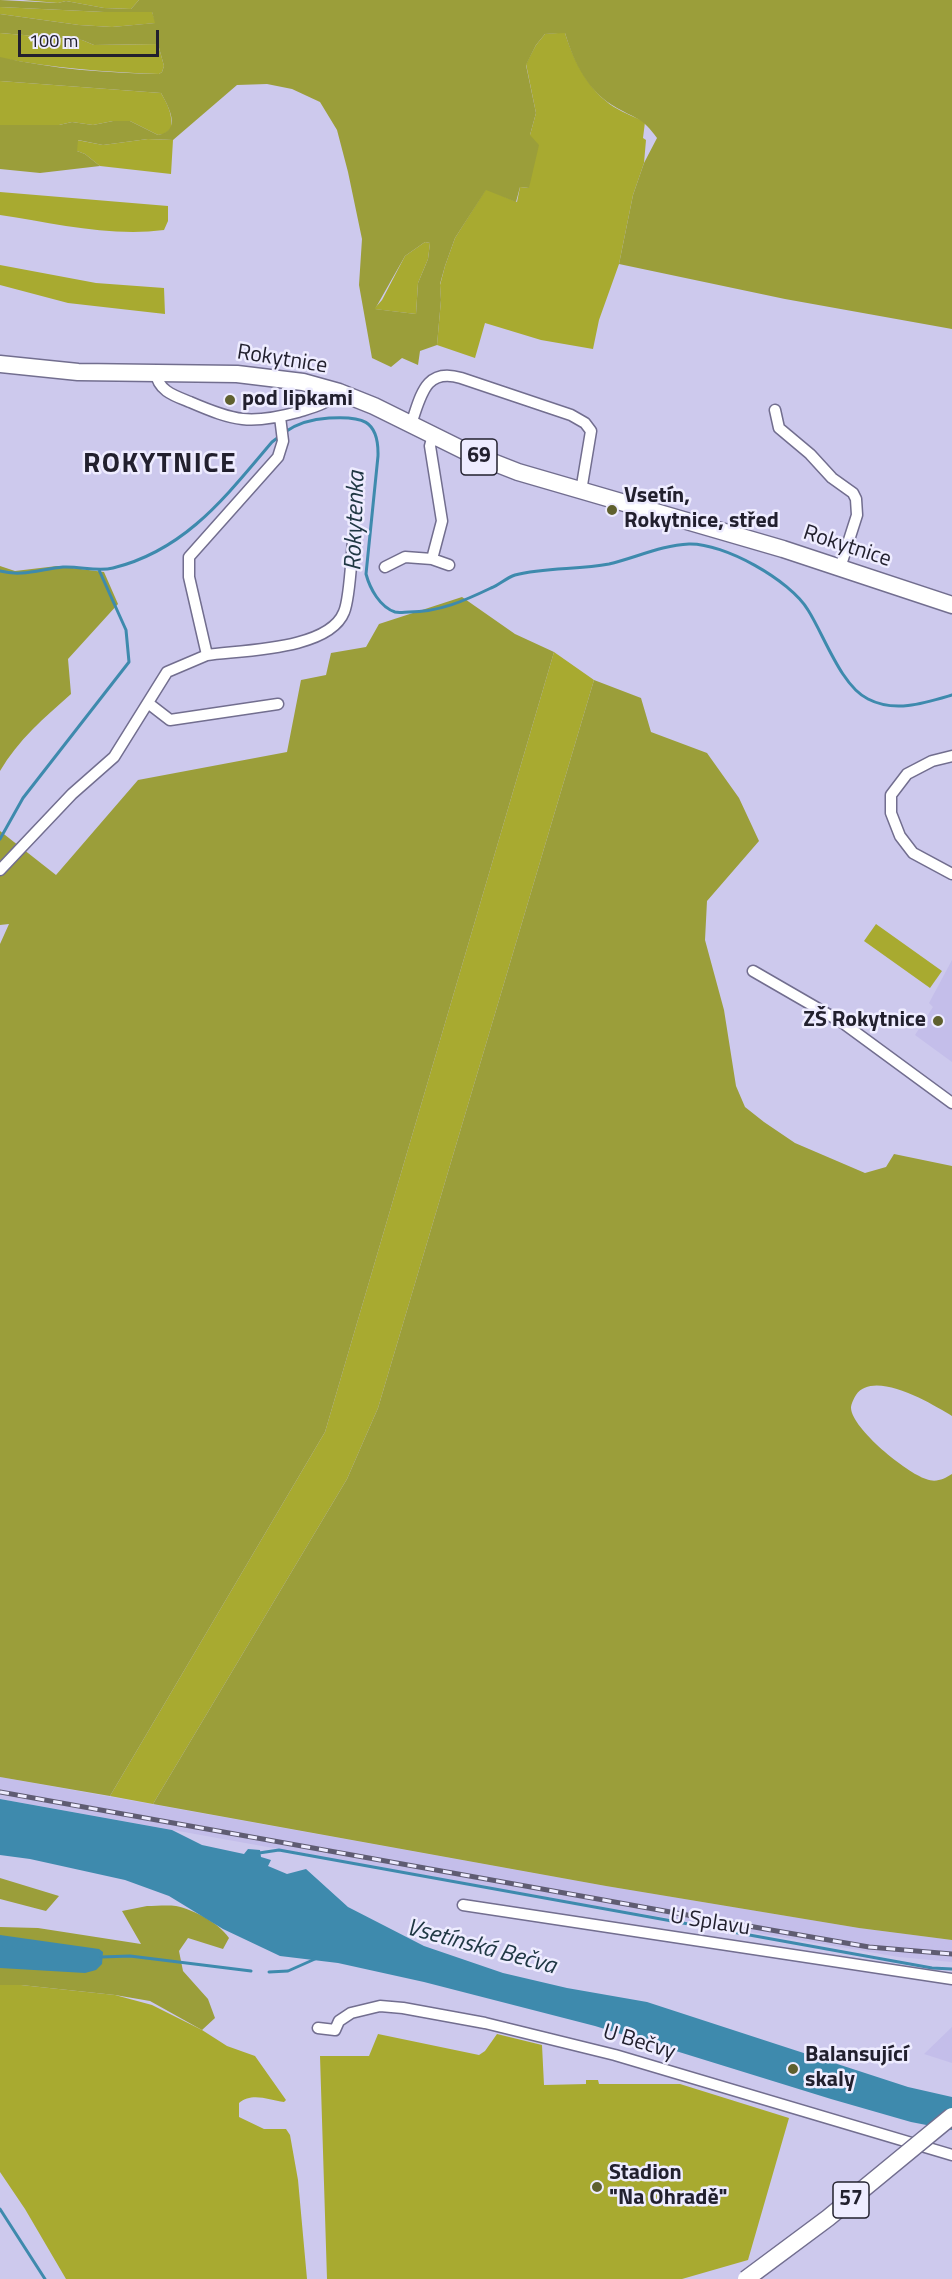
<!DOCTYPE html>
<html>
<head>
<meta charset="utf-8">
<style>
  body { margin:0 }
  #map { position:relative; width:952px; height:2279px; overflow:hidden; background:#cdc9ed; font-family:"Titillium Web",sans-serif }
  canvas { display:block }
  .scale { position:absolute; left:18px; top:30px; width:141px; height:27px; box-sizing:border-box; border:3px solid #22202e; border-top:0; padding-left:8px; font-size:18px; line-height:21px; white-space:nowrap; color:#22202e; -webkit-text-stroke:4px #eeecff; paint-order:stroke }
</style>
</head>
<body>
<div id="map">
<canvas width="952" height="2279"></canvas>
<div class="scale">100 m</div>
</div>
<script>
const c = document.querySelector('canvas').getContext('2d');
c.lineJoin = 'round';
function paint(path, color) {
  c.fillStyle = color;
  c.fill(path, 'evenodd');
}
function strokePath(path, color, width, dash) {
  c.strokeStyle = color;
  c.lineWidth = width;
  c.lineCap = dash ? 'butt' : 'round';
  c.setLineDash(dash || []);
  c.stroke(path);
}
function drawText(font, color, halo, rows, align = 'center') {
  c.font = font + ' "Titillium Web",sans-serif';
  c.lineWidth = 5;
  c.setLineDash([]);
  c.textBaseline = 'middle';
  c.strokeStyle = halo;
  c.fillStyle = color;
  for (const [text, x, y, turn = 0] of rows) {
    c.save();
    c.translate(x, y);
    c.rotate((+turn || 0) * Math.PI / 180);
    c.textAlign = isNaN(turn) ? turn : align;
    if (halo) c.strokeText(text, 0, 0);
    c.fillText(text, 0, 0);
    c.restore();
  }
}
paint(new Path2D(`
  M952,960v102l-37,-27 18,-28 -4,-4z
  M0,1777l606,109 253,42 93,12v22l-53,-5 -297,-50 -602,-108z
  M952,2027v36l-28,-9z`), '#c4beea');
paint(new Path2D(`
  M23,0h116l-8,9 -27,-1 -38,-7 -8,2z
  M0,7l104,5h48l4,11 -44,4 -33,-2 -79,-11z
  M0,33l82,7 12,5 64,-1 6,22 -2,6 -3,2c-56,-2 -104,-6 -159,-16z
  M558,33h7c8,27 25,59 49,74 10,6 21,10 31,15l-2,16 3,2 -2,23 -11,32 -14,69 -20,56 -6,29 -52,-9 -56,-17 -10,35 -38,-13 4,-45 -1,-15 5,-19 10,-28 31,-49 31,13 3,-15 9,1 1,-53 6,-22 -10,-49 10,-19 9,-11z
  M0,81l161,12c7,12 12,22 10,36l-7,5 -6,1 -28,-14h-17l-20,4 -21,-3 -13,3h-59z
  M148,139l25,1 -2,34 -71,-8 -15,-12 -8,-3v-11l26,5z
  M0,192l168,14v15l-4,9c-54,7 -111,-7 -164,-15z
  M425,242l5,1 -2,16 -10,24 -2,31 -42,-5 8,-9 23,-44z
  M0,265l96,18 68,5 1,26 -97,-11 -68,-18z
  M554,652l40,28 -216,728 -31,71 -194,325 -43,-8 215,-364z
  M876,924l66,47 -12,17 -66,-47z
  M0,1985h21l94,10 37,10 50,25 25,16 28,10 31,44 -2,2c-15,-2 -32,-10 -45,1v14l25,12h22l4,6 8,45 9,99h-241l-41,-70 -25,-37z
  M378,2034l101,21 6,-4 12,-17 45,11 2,40 42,-1v-4h12l1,4h81l109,34 -41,142 -66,19h-355l-7,-223h49z`), '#a8aa30');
paint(new Path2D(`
  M0,0l58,3 8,-2 38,7 27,1 8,-9h813v329l-167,-30 -166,-35 14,-69 11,-32 13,-25c-15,-21 -19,-18 -40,-30 -29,-16 -43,-45 -52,-75l-20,1 -9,11 -10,20 10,48 -6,22 9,10 -10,43 -9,-1 -4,15 -30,-12 -31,48 -10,28 -5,18 1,16 -4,45 -17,6 -2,14 -16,-7 -11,9 -19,-9 -13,-73 3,-46 -14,-67 -11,-42 -17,-28 -28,-13 -25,-5 -30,1 -64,55 -25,-1 -45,6 -25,-5 -1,11 8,3 15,12 -60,7 -40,-4v-44h59l13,-3 21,3 20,-4h17l28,14c24,-4 11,-28 3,-42l-161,-12v-24c53,12 105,16 159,17l3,-2 2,-6 -6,-22 -64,1 -12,-5 -82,-7v-19l79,11 33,2 43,-4 -3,-11h-48l-104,-5zM425,242l5,1 -2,16 -10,24 -2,31 -41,-5 30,-53z
  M0,566l15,5 42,-5 47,6 14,32 -50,55 3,35c-26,23 -53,46 -71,77z
  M462,597l53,37 39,18 -229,780 -215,364 -110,-19v-833l9,-20 -9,1v-94l56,44 82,-95 149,-28 14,-72 25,-5 5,-22 35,-6 13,-23z
  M594,680l47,18 10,34 56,21 32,45 20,43 -52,60 -2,39 19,70 12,76 9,21 19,15 31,21 70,30 21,-6 8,-13 58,12v250c-20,-12 -78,-47 -96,-21 -2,3 -5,9 -5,13 1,21 56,65 75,71 10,4 18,0 26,-5v466l-93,-12 -253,-42 -453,-82 194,-325 31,-71z
  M0,1878l59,18 -13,15 -46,-12z
  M147,1906c9,0 20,-1 29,0 18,4 42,16 53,32l-6,11 -35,-11 -9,13 4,20 25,28 7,19 -13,12 -52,-29 -35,-6 -94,-10h-21v-58l38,1 103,16 -19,-33z`), '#9b9e3a');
paint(new Path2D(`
  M0,1799l172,31 30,15 42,9 4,-5 12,1 1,7 10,3 -3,6 19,8 19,-5 42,38 76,39 79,27 64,15 80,14 261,85 44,10v33l-41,-8 -80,-23 -236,-73 -171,-44 -86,-19 -58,-7 -57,-27 -54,-33 -44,-16 -95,-21 -30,-4z
  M0,1935l99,14 4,3 -1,12 -6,6 -11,3 -85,-5z`), '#3e8aad');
strokePath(new Path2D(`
  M285,432c14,-10 28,-13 44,-14 32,-2 50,1 49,38l-12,118c4,15 14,33 29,38 4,1 10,0 14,0 30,0 55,-11 82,-24 8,-3 15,-10 24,-13 30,-8 63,-5 94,-11 26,-6 53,-19 80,-20 35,-1 101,36 119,66 16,25 33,76 60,89 27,14 57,4 84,-4
  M0,571c22,6 41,-2 63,-4 17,-1 34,5 50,1 73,-18 113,-72 159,-126l8,-6
  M0,839l23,-41 106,-136 -3,-32 -27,-60
  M259,1853l20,-3 653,118 20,1
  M101,1957l29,-1 121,15
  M269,1972l19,-1 27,-12
  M0,2209l45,70`), '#3e8aad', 3);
const minor = new Path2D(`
  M156,373c2,18 19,23 34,29 44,19 60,23 108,10 16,-5 29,-8 41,-20
  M775,410l4,18 31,26 22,24 21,15 3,6 1,16 -17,53
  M411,424c10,-28 14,-57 50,-46l110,37 14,8 6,8 -10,60
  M432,559l17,6
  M385,567l20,-10 27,2 10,-38 -12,-75 3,-11
  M207,655c36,-5 122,-5 137,-43 6,-14 7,-53 9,-70
  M148,703l22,17 108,-16
  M952,756l-20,5 -25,13 -16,21v18l9,23 13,17 39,21
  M0,870l72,-76 42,-37 53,-85 40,-17 -18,-78v-20l89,-100 5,-16 -3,-24
  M753,971l90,52 109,80
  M463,1905l489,74
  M318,2028l17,2 4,-9 12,-8 29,-7 23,2 82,15 130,32 337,100`);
const primary = new Path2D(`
  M0,364l78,8 159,2 66,8 36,10 35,14 93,46 51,20 265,77 169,56`);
strokePath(minor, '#726e8f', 13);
strokePath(primary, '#726e8f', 19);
strokePath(minor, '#fff', 10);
strokePath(primary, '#fff', 16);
const rail = new Path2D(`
  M0,1792l771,138 98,17 83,7`);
strokePath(rail, '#5f5c72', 5);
strokePath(rail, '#eeecff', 3, [9]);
const primaryBridge = new Path2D(`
  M746,2279l82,-61 124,-102`);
strokePath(primaryBridge, '#726e8f', 19, []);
strokePath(primaryBridge, '#fff', 16);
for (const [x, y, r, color] of [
  [230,400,6,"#5f602e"],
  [612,510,6,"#5f602e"],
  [938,1021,6,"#5f602e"],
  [793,2069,6,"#5f602e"],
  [597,2187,6,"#5f602e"]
]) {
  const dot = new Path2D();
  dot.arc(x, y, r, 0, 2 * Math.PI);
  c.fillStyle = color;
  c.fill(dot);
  strokePath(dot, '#eeecff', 2);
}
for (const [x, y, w] of [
  [479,457,36],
  [851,2200,36]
]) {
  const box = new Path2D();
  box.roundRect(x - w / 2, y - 18, w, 36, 4.5);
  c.fillStyle = '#eeecff';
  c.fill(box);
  strokePath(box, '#22202e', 1.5);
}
drawText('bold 21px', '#22202e', null, [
  ["69",479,457],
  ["57",851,2200]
]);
drawText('22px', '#22202e', '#eeecff', [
  ["Rokytnice",282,360,9],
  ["Rokytnice",847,547,18],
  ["U Splavu",710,1923,9],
  ["U Bečvy",639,2043,17]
]);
drawText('bold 22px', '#22202e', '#eeecff', [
  ["pod lipkami",242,400],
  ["Vsetín,",624,497],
  ["Rokytnice, střed",624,522],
  ["ZŠ Rokytnice",926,1021,"right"],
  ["Balansující",805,2056],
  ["skaly",805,2081],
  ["Stadion",609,2174],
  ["\"Na Ohradě\"",609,2199]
], 'left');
drawText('italic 24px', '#203844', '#eeecff', [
  ["Rokytenka",356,521,-88],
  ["Vsetínská Bečva",481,1948,15]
]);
c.letterSpacing = '1.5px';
drawText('bold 28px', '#22202e', '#eeecff', [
  ["ROKYTNICE",160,465]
]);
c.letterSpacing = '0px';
</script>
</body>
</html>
